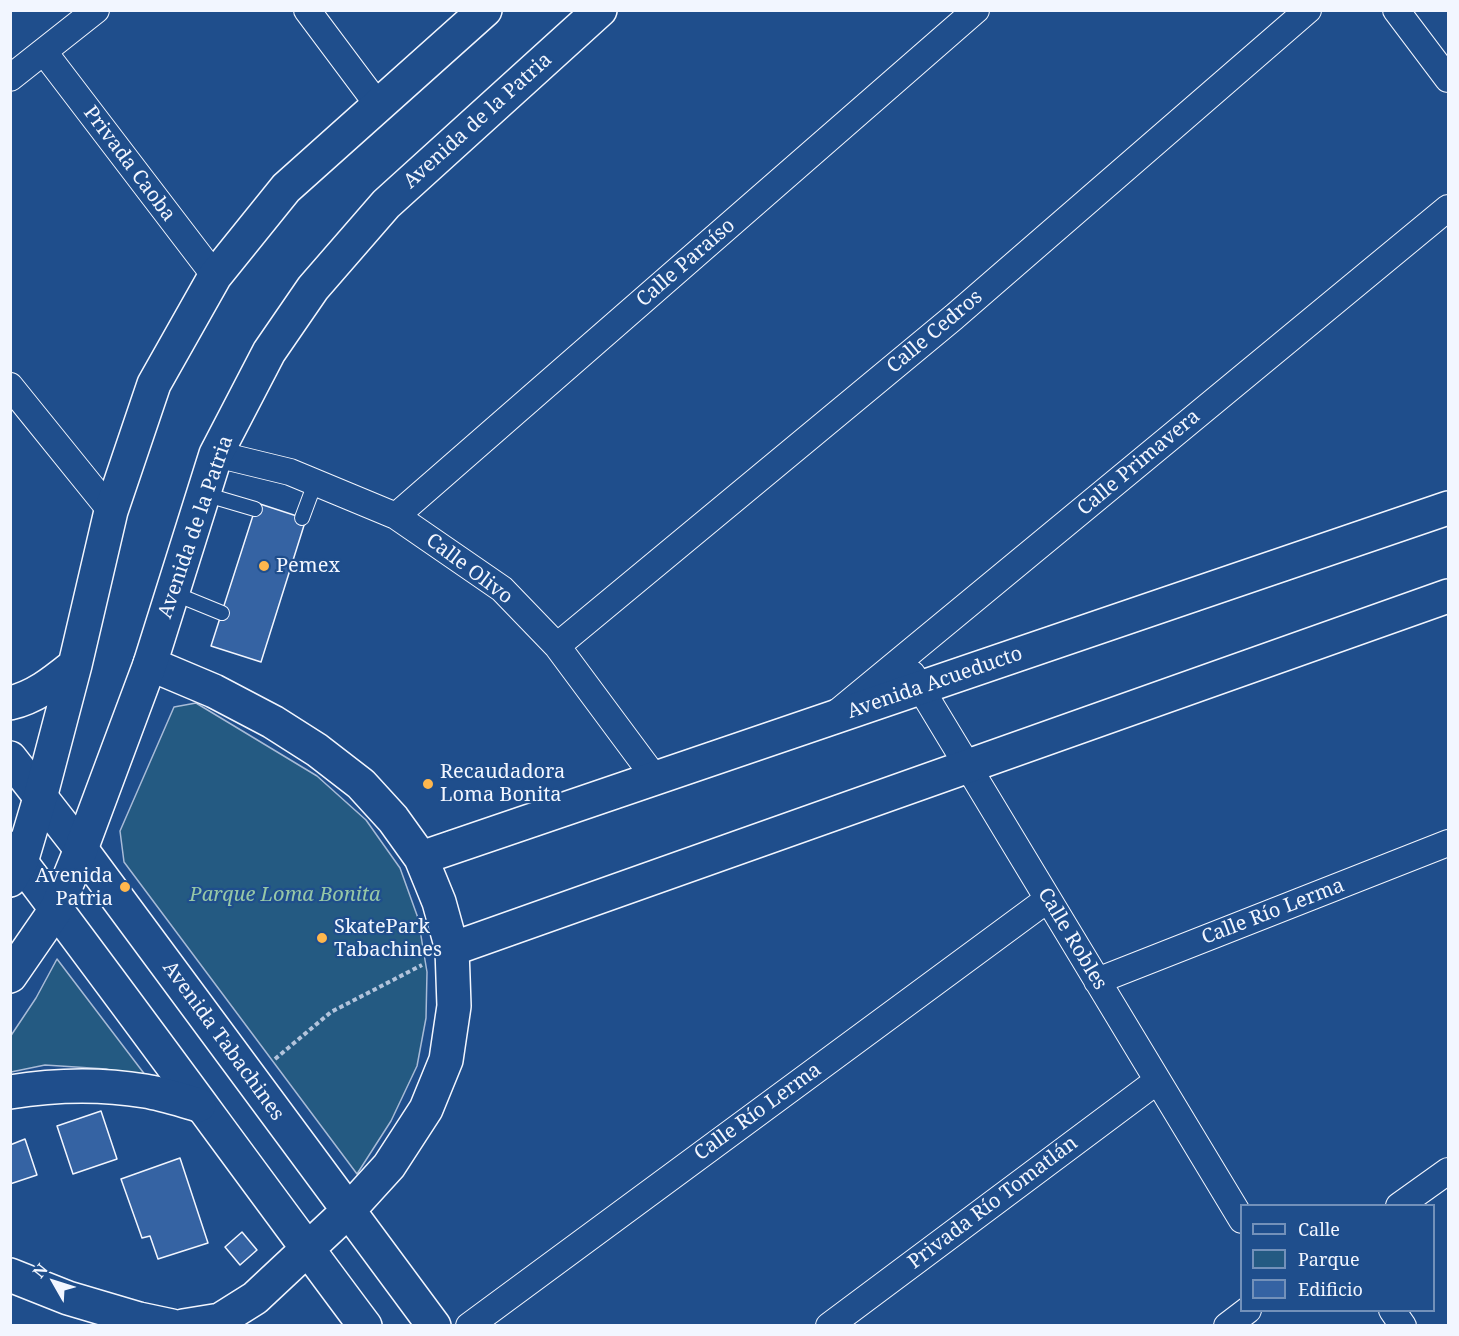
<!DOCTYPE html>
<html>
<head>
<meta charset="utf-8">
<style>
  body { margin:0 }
  #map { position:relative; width:1459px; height:1336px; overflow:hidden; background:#1f4e8c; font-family:"Noto Serif",serif }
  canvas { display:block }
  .frame { position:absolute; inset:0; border:12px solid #f2f6ff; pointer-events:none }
  .legend { position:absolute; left:1240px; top:1204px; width:195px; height:108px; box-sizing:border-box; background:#1f4e8c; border:2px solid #7391ba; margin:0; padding:8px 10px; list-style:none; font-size:18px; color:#f2f6ff }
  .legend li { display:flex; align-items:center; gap:12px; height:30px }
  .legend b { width:30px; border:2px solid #7391ba }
  .north { position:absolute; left:24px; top:1252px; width:60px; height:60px; -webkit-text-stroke:4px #1f4e8c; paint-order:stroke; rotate:309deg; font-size:16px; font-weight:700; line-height:24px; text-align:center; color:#f2f6ff }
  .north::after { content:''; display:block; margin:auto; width:21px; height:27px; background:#f2f6ff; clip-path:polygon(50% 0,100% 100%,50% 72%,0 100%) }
</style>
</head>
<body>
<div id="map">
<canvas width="1459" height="1336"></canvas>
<div class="frame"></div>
<ul class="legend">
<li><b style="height:8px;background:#1f4e8c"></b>Calle</li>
<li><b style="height:16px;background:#245a82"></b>Parque</li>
<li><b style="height:16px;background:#3563a3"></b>Edificio</li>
</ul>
<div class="north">N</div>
</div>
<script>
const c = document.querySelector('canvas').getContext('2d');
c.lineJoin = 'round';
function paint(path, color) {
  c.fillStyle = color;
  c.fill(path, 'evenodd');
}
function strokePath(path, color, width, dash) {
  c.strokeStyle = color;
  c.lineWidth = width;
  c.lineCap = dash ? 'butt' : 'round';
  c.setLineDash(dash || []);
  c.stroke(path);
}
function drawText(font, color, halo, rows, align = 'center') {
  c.font = font + ' "Noto Serif",serif';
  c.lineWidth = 4.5;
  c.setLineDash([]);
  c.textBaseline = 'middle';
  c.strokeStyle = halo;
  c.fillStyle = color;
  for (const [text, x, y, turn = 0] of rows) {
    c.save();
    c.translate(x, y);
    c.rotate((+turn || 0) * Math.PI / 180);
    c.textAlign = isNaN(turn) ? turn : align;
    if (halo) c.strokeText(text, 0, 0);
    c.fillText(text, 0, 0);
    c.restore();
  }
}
const green = new Path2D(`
  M196,703l121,73 49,44 34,48 18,50 9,54 -1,46 -9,48 -26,55 -34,53 -233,-312 -4,-31 54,-124z
  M57,959l92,121 -43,-11 -61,-4 -34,7 -1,-35 26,-39z`);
paint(green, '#245a82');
strokePath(green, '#a8bbd7', 1.5);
const building = new Path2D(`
  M257,503l49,16 -45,143 -50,-16z
  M101,1111l16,48 -44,15 -16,-48z
  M25,1139l12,36 -27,9v-39z
  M180,1158l28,85 -50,16 -8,-23 -8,2 -21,-59z
  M242,1232l15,18 -17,15 -15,-18z`);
paint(building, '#3563a3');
strokePath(building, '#f2f6ff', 1.5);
const lane = new Path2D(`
  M204,494l51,15
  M302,518l13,-35
  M173,593l49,20`);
const street = new Path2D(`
  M307,10l71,95
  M1396,10l52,69
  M44,52l171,224
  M10,78l86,-68
  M10,386l101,125
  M216,454l74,18 106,44 106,73 55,57 98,132
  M396,516l580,-506
  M557,646l397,-329 354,-307
  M912,674l330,546
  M839,711l609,-503
  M1097,981l351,-138
  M1399,1206l49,-35
  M1392,1310l11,16
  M469,1326l579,-427
  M829,1326l328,-245
  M1227,1326l21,-16`);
const secondary = new Path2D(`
  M150,664l64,27 59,31 44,28 44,34 32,35 28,39 18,44 13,47 2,57 -8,54 -20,49 -37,57 -41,45 -93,87 -35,22 -37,6
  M10,758l71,91 353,477
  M10,848c120,158 236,319 355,478
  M421,858l1027,-350
  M452,949l996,-353
  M10,1275l58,23 71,21 33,7`);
const primary = new Path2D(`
  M10,703c26,-6 45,-22 65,-38
  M10,880l11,-18 19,-64 35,-133 36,-154 43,-127 61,-108 71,-88 199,-178
  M10,976l47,-68 24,-59 69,-185 66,-210 53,-102 44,-64 73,-84 214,-194
  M10,1092c43,-7 92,-8 135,-1 18,3 36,9 54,14`);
strokePath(lane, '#f2f6ff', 16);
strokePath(street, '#f2f6ff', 28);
strokePath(secondary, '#f2f6ff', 36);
strokePath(primary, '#f2f6ff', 36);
strokePath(new Path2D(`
  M275,1059l56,-47 91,-47`), '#b3c4dc', 4, [4.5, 3]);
strokePath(lane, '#1f4e8c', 14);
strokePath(street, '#1f4e8c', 26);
strokePath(secondary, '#1f4e8c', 33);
strokePath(primary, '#1f4e8c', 33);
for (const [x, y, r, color] of [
  [264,566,6,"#ffb74d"],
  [428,784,6,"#ffb74d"],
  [125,887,6,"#ffb74d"],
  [322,938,6,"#ffb74d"]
]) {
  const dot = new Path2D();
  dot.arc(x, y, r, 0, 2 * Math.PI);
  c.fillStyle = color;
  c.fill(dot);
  strokePath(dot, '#1f4e8c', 2);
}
drawText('20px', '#f2f6ff', '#1f4e8c', [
  ["Avenida de la Patria",478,121,-42],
  ["Privada Caoba",129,164,53],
  ["Calle Paraíso",686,263,-41],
  ["Calle Cedros",935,332,-40],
  ["Calle Primavera",1139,463,-40],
  ["Avenida de la Patria",196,527,-71],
  ["Calle Olivo",469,569,37],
  ["Avenida Acueducto",935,683,-19],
  ["Calle Río Lerma",1273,912,-21],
  ["Calle Robles",1072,939,59],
  ["Avenida Tabachines",223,1041,54],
  ["Calle Río Lerma",758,1112,-36],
  ["Privada Río Tomatlán",993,1203,-37]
]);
drawText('20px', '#f2f6ff', '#1f4e8c', [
  ["Pemex",276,566],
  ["Recaudadora",440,772],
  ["Loma Bonita",440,795],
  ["Avenida",113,876,"right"],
  ["Patria",113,899,"right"],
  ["SkatePark",334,927],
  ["Tabachines",334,950]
], 'left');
drawText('italic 20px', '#97c8a6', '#1f4e8c', [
  ["Parque Loma Bonita",285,895]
]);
</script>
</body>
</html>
